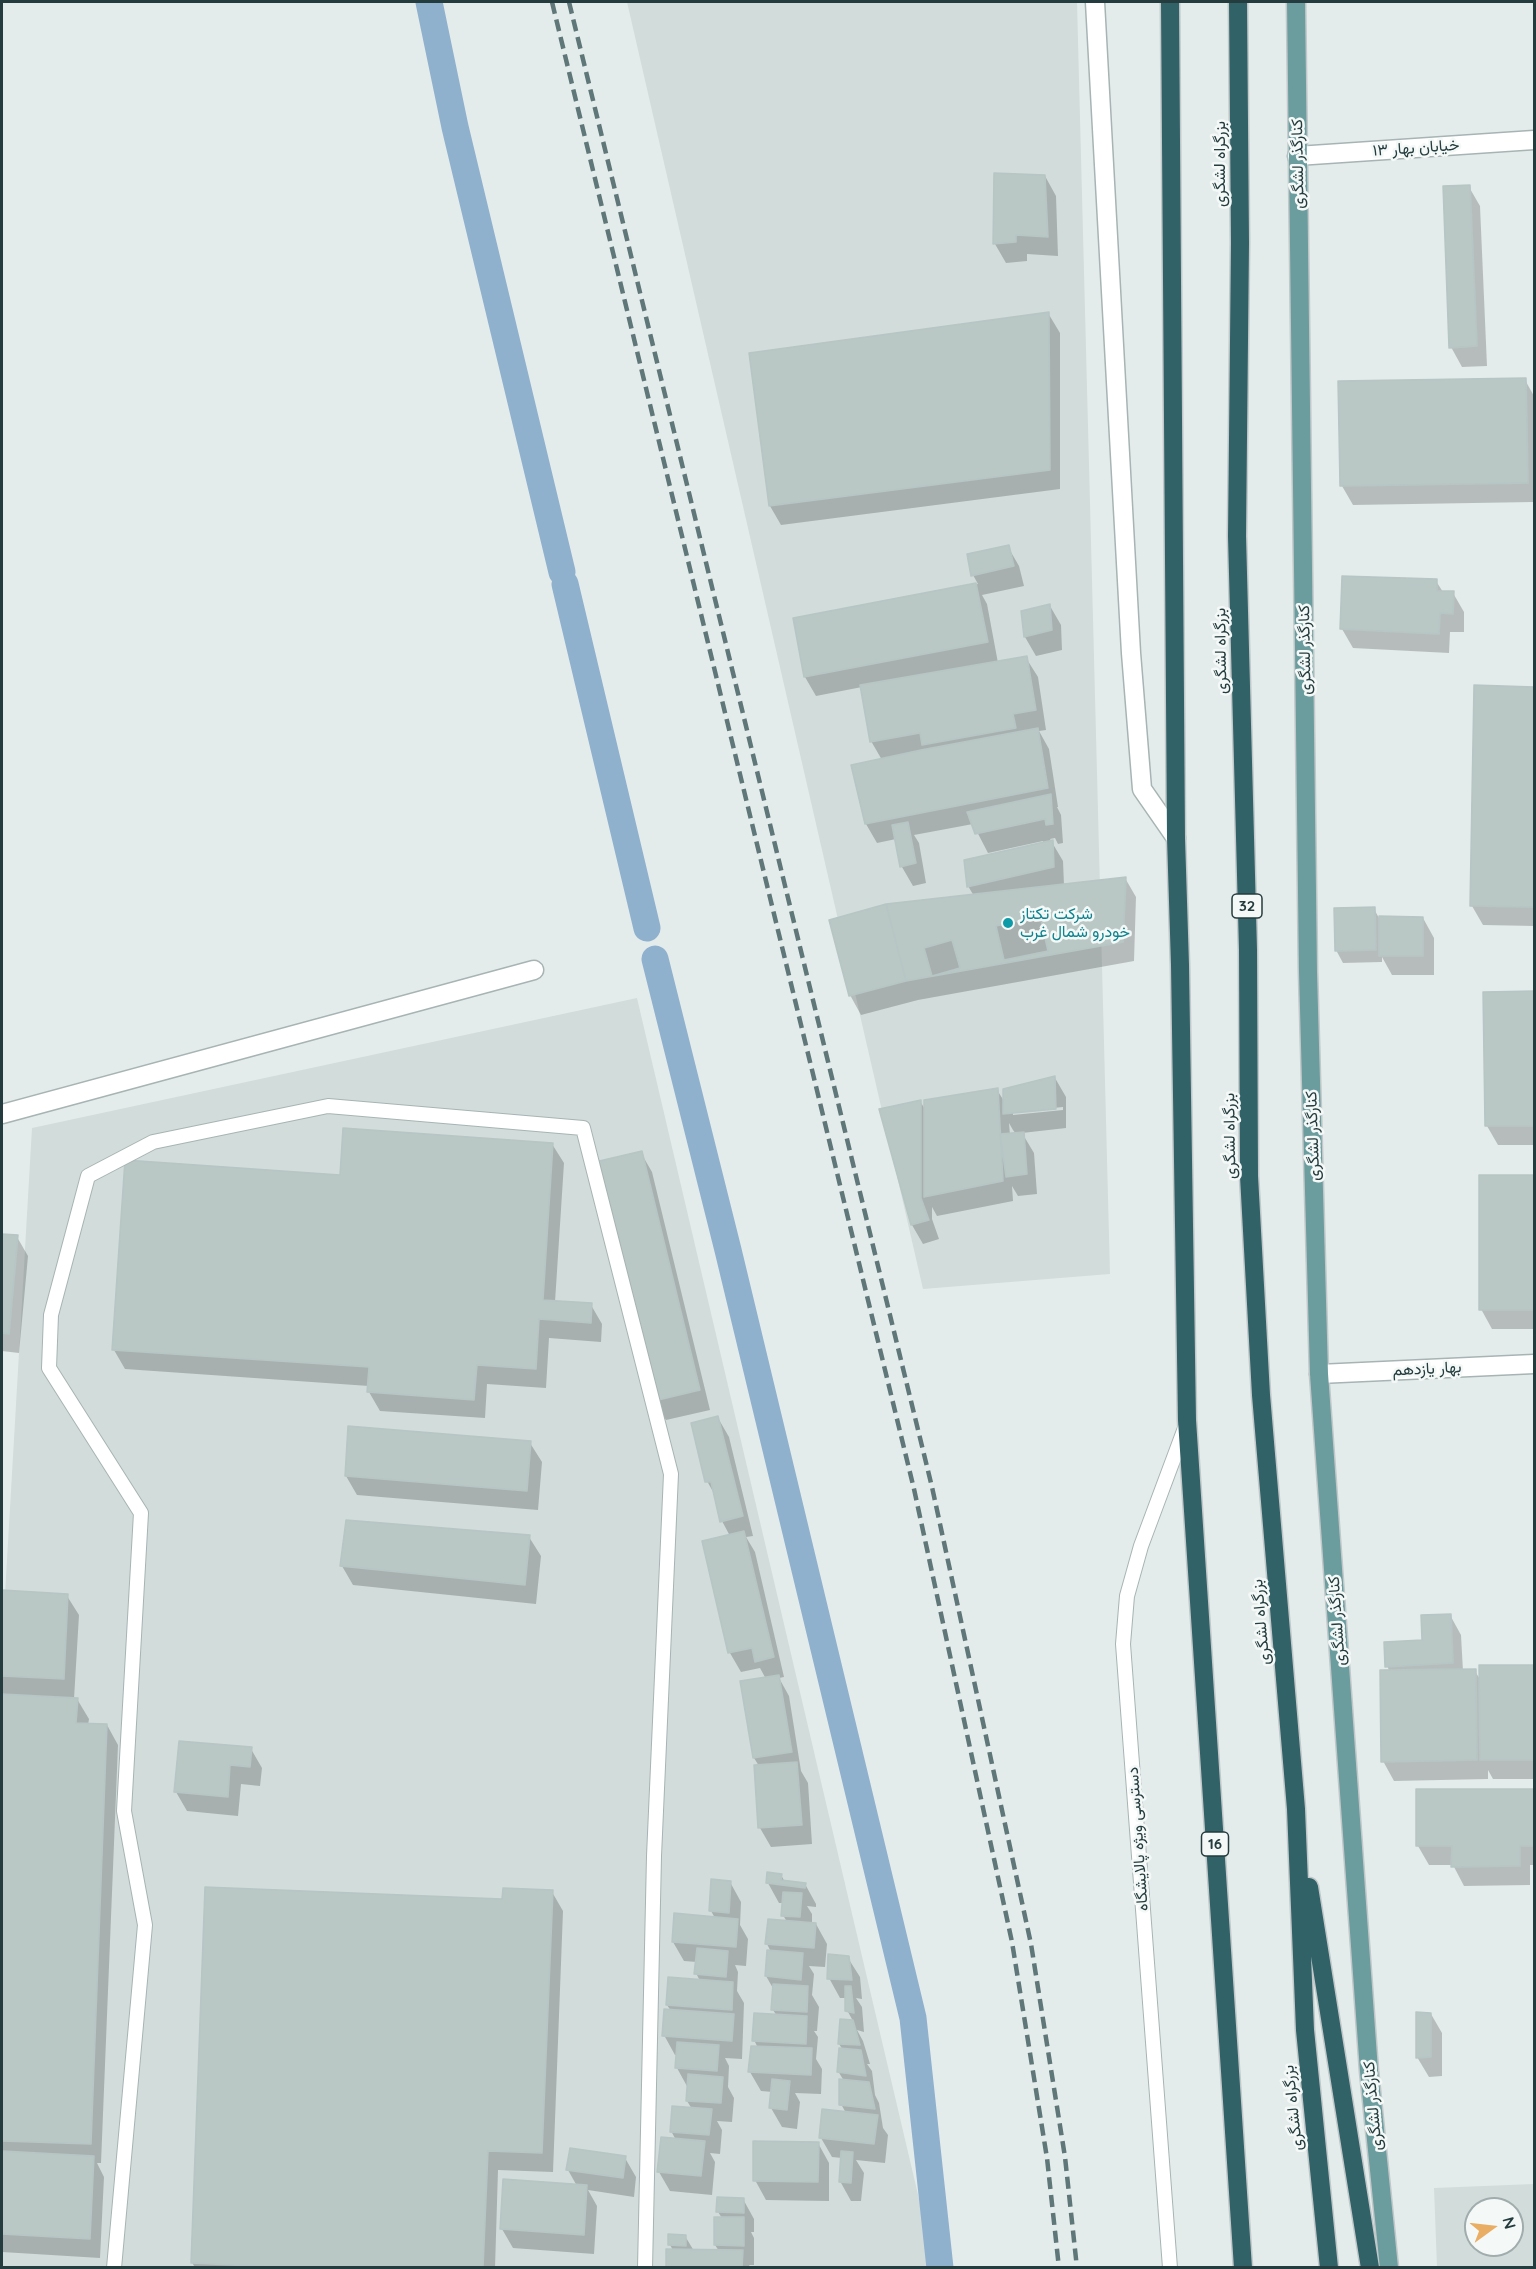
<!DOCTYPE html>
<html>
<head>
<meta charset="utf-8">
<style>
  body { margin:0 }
  #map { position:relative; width:1536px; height:2269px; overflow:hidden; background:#e4eceb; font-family:Quicksand,sans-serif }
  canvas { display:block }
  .frame { position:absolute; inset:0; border:3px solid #243c3d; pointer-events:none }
  .north { position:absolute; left:1464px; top:2197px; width:60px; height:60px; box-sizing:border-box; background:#f4f9f8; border:2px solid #a1adad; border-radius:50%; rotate:75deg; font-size:16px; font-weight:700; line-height:24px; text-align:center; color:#243c3d }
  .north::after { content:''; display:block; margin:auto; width:21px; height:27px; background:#eaad64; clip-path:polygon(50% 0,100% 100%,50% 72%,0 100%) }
</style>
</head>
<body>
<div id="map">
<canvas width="1536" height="2269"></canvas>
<div class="frame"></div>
<div class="north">N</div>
</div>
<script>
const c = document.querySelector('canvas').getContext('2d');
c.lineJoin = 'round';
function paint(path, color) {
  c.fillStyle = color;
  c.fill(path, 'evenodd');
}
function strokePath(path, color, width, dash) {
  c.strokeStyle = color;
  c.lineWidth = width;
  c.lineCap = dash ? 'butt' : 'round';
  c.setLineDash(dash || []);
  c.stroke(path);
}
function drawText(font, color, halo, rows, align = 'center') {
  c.font = font + ' Quicksand,Vazirmatn,sans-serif';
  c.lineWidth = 5;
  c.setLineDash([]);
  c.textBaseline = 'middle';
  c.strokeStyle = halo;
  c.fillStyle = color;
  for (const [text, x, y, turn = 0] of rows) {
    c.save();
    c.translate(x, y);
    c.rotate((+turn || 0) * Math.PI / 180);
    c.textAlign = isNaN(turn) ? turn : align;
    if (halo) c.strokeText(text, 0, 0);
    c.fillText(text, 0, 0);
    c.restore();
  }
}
paint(new Path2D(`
  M627,2h450l33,1272 -187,15z
  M637,998l298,1269 -933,1v-622l30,-518z
  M1534,2184v83h-97l-3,-79zM1476,2209h36v36h-36z`), '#d2dcdb');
paint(new Path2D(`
  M1045,176l11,20 2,60 -31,-2v7l-21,2 -11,-19z
  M1469,187l11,19 7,160 -25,1 -11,-20z
  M1048,313l12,20v156l-279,36 -11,-19z
  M1525,380l9,16v106l-181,3 -11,-19z
  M1008,547l11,19 5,20 -42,9 5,9 11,59 28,-5 12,19 8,53 -7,1 10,18 9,58h-1l4,8 2,28 -5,1 -3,-6 -5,1 13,22 1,24 61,-7 11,19 -2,64 -216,39 -57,15 -11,-20 124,-99 -6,-10 76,-42 -1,-3 -55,12 -15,-29 -59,11 5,8 7,40 -13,3 -11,-19 -6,-28 -19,4 -11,-19 16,-64 -11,-19 -9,-54 -46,9 -11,-19 -10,-58 183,-35 -5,-9z
  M1436,581l7,11 10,1 11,19v20h-14l-1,21 -96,-5 -11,-19z
  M1050,606l11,19 1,25 -26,6 -11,-19z
  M1475,687l59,1v238l-51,-1 -11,-19z
  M1374,909l5,9h44l11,20v37h-42l-10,-18v5l-39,1 -7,-13z
  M1485,993h49v152h-36l-11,-19z
  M1055,1078l11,19v31l-44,5 12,20 3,41 -19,2 -6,-10 1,15 -76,15 -5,-9v12l7,20 -16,5 -11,-19 -31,-114 39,-10 6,10 71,-21 7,11zM1063,1107v3l-50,5v-3zM1009,1123l4,7 3,4 -6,1z
  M552,1144l12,19 -9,139 36,3 11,19 -1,18 -52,-4 -3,50 -59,-4 -2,34 -105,-7 -11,-19v-6l-244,-17 -11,-19 227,-174z
  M641,1153l11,19 58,238 -44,10 -11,-19z
  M1480,1176h54v153h-42l-11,-20z
  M2,1235l15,2 11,19 -9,97 -17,-2z
  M718,1418l11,19 24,99 -7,1 9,15 29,125 -5,1 10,18 12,75 7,12 4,61 -41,3 -11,-19 -5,-61 4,-1 -5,-8 12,-79 -6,-11 -19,4 -11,-19 -26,-111 26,-6 -8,-15 -6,-24 -9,-16z
  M530,1443l12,19 -4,48 -181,-15 -11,-19z
  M529,1537l12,19 -5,48 -183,-19 -11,-19z
  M2,1592l65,4 12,19 -5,84h3l12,20 -1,6h19l11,20 -17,418h-4l7,14 -4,81 -98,-6v-556h2l-2,-4z
  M1450,1615l11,20 2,36h12l6,10v-14h53v112h-41l-5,-9v9l-94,2 -11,-20 7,-89 -3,-6 37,-25z
  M251,1749l11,19 -2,18 -19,-2 -3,32 -51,-5 -11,-19z
  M1417,1790h117v75h-4v20l-66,1 -11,-21h-24l-11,-19z
  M781,1875l4,7 20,2 11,20v3l-9,-1 5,8v10h4l11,20 -2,23 -16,-1 5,8 -2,21 7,12 -2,24h-3l4,6 -2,22 6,10 -1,25 -26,-1 5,9 -3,27 -15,-2 -11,-19 2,-16 -12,-1 -11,-19 8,-24 -4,-8 23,-24 -4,-6 1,-20 -8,-14 5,-24 -4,-8 20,-22 -4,-7 1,-12h-5l-11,-20z
  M730,1882l11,20 -1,23 8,14 -2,27 -11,-1 3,7 -1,19 7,12 -2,56 -17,-1 4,8 -1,21 6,11 -2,24 -15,-1 5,9 -2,24 -10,-1 5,9 -3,33 -42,-4 -11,-19 17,-32 -5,-9 21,-22 -5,-8 1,-13 -11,-20 1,-13h-3l-11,-20 7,-24 -4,-6 33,-24 -4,-8 1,-11 -13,-1 -11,-19 42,-24 -4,-7z
  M552,1892l11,19 -10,261 -55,-2 -3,98h-300l-3,-6 312,-361z
  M848,1958l12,19 2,22 -6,-1 6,9 2,25 -7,-2 6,11 7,23h-3l5,7 3,24 4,8 4,25 5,7 -3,28 -29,-3 8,13 -3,28h-10l-11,-20 2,-23 -10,-1 -11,-19 25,-25 -5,-9 3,-23 -6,-10 5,-21 -4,-6 14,-23 -6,-11 -1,-12h-6l-11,-20z
  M1431,2014l11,19v43l-13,1 -12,-20z
  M818,2143l11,20v38l-63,-1 -11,-20z
  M625,2158l11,19 -2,20 -46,-7 9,16 -3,48 -81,-6 -11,-19 75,-43 -9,-16z
  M743,2199l11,20v13h-3l3,6v27h-5l2,3h-84l6,-18 -3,-5 15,-9 9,15h25l-4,-6 7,-27 -4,-6z`), '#0003');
strokePath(new Path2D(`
  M429,2l26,125 107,445
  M565,584l82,344
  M655,959l73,291 185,768 27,250`), '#8fb1ce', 27);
const building = new Path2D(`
  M994,173l51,2 3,62 -32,-2v7l-23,2z
  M1470,185l7,161 -28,2 -6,-162z
  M1049,312l1,158 -281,36 -20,-153z
  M1526,378l2,105 -188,3 -2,-105z
  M1009,545l5,21 -43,10 -4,-22z
  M1342,576l95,3v12h17l-1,23 -13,-1 -1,21 -99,-5z
  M976,583l12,59 -184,35 -11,-59z
  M1050,604l2,26 -28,7 -3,-26z
  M1027,656l9,54 -23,4 3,14 -94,17 -2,-12 -50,9 -10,-57z
  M1474,685l60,2v220l-64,-1z
  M1038,728l10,60 -183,36 -14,-59 70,-15z
  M1051,794l2,30 -7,1 -1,-6 -70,15 -8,-22z
  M908,822l8,41 -16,4 -8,-42z
  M1053,840l1,27 -87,20 -3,-27z
  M1126,877l-3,65 -217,39 -20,-77z
  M886,904l20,77 -57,15 -20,-76z
  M1375,907l1,43 -41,1 -1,-43z
  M1040,916l8,35 -44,9 -8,-34z
  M1379,916l44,1v39h-44z
  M952,940l8,28 -28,8 -8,-28z
  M1534,991v135h-49l-2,-134z
  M1055,1076l1,33 -53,5v-25z
  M998,1088l5,93 -79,16v-97z
  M921,1100v98l8,22 -18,5 -32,-116z
  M343,1128l210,15 -10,157 49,3 -1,20 -52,-4 -3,50 -59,-4 -3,35 -107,-8 2,-25 -257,-17 13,-190 215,15z
  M1024,1132l3,42 -21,3 -6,-43z
  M642,1151l58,239 -46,11 -59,-239z
  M1479,1175h55v135h-55z
  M2,1234l16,1 -9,99 -7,-1z
  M718,1416l25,100 -23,6 -9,-40h-6l-14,-59z
  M348,1426l183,15 -4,50 -182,-15z
  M346,1520l184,15 -5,50 -185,-19z
  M744,1531l30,126 -19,5 -3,-14 -24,5 -26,-112z
  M2,1590l66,4 -4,85 -62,-3z
  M1451,1614l2,49 -68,4 -1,-25 38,-2 -1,-25z
  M1479,1665h55v95h-54z
  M1476,1669l1,91 -96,2 -1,-92z
  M779,1675l13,77 -39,6 -13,-77z
  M2,1694l76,4 -2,25 31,1 -16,420 -89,-3z
  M179,1741l73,6 -2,20 -20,-2 -2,32 -54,-5z
  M797,1762l5,63 -44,3 -4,-63z
  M1416,1789h118v57h-14v20l-69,1 1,-21h-36z
  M767,1872l15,2 -1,6 25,3 -1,5 -39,-5z
  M711,1879l20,2 -2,32 -20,-2z
  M205,1887l297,12 1,-11 50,2 -11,263 -54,-2 -5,117h-191l-101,-5z
  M783,1892l19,1 -2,24 -19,-1z
  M674,1913l64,6 -2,28 -64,-5z
  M768,1919l48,4 -2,25 -49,-4z
  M697,1948l31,3 -2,26 -32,-3z
  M767,1950l36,3 -2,27 -36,-4z
  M828,1954l21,2 3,24 -25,-1z
  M668,1977l65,5 -1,28 -66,-5z
  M773,1984l35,2 -1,26 -36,-2z
  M845,1986h6l3,27 -9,-2z
  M664,2009l70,5 -2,27 -70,-5z
  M1416,2012l15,1v44l-15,1z
  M754,2013l53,3 -1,28 -54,-3z
  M840,2019l13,1 7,25 -22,-1z
  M677,2042l42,3 -2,26 -42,-3z
  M751,2046l61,2 -1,27 -63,-3z
  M839,2048l22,2 5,26 -29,-4z
  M688,2074l35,3 -2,26 -35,-2z
  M772,2079l18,2 -3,29 -18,-2z
  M839,2079l30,3 6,27 -36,-4z
  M672,2106l40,3 -3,26 -39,-3z
  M822,2109l56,6 -4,29 -55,-6z
  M661,2137l44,4 -4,35 -44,-4z
  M753,2141l66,1 -1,40 -65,-1z
  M570,2148l56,8 -3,22 -57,-8z
  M2,2151l92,5 -4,83 -88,-5z
  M841,2151l12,1 -2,31 -12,-1z
  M503,2179l84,6 -3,50 -84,-6z
  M717,2197l27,1v15l-28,-1z
  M714,2217h30v29l-30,-1z
  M668,2234l18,1v11l-18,-1z
  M666,2249l77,1 -1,18h-76z`);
paint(building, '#b9c7c5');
strokePath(building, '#b6c6c4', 1.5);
const lane = new Path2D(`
  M114,2268l31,-343 -21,-114 17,-298 -92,-145 2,-53 37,-139 65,-34 175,-36 255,22 88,346 -17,382 -9,412
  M1170,2268l-47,-624 4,-48 14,-50 44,-118`);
const street = new Path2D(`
  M1095,2l36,651 11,136 34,49
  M1297,156l237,-16
  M2,1114l532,-144
  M1319,1374l215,-10`);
const primary = new Path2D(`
  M1296,2l12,970 11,402 50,697 20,197`);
const highway = new Path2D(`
  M1170,2l6,836 4,127 7,455 56,848
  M1238,2l2,241 -3,293 11,414 1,226 12,219 35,414 9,221 24,238
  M1309,1887l61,381`);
strokePath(lane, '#a7b4b3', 16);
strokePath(street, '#a7b4b3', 21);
strokePath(primary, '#c2c8c9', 21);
strokePath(highway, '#c2c8c9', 21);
strokePath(lane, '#fff', 14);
strokePath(street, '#fff', 18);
strokePath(primary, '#6b9d9f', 18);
strokePath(highway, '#316268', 18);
strokePath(new Path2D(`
  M552,2l362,1487 98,453 35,216 12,110
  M569,2l363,1485 99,457 34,213 12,111`), '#5f7778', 4.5, [12, 6]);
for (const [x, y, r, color] of [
  [1008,923,6,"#0f9aa8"]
]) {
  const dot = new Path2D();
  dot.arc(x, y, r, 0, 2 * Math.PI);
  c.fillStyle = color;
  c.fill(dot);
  strokePath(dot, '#f4f9f8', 2);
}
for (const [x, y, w] of [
  [1247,906,30],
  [1215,1844,27]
]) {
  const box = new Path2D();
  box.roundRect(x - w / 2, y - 12, w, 24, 4.5);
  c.fillStyle = '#f4f9f8';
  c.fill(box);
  strokePath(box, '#243c3d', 1.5);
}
drawText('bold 15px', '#243c3d', null, [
  ["32",1247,906],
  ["16",1215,1844]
]);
drawText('16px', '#243c3d', '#f4f9f8', [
  ["خیابان بهار ۱۳",1416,148,-4],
  ["بزرگراه لشگری",1220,164,-90],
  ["کنارگذر لشگری",1298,164,-91],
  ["کنارگذر لشگری",1305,650,-91],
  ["بزرگراه لشگری",1221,651,-91],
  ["بزرگراه لشگری",1230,1136,-91],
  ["کنارگذر لشگری",1313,1136,-92],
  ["بهار یازدهم",1427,1369,-3],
  ["کنارگذر لشگری",1337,1621,-94],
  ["بزرگراه لشگری",1261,1622,-95],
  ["دسترسی ویژه پالایشگاه",1138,1839,-94],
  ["کنارگذر لشگری",1373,2106,-95],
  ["بزرگراه لشگری",1293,2108,-96]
]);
drawText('16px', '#0d838f', '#f4f9f8', [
  ["شرکت تکتاز",1020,914],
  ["خودرو شمال غرب",1020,932]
], 'left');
</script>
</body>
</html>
